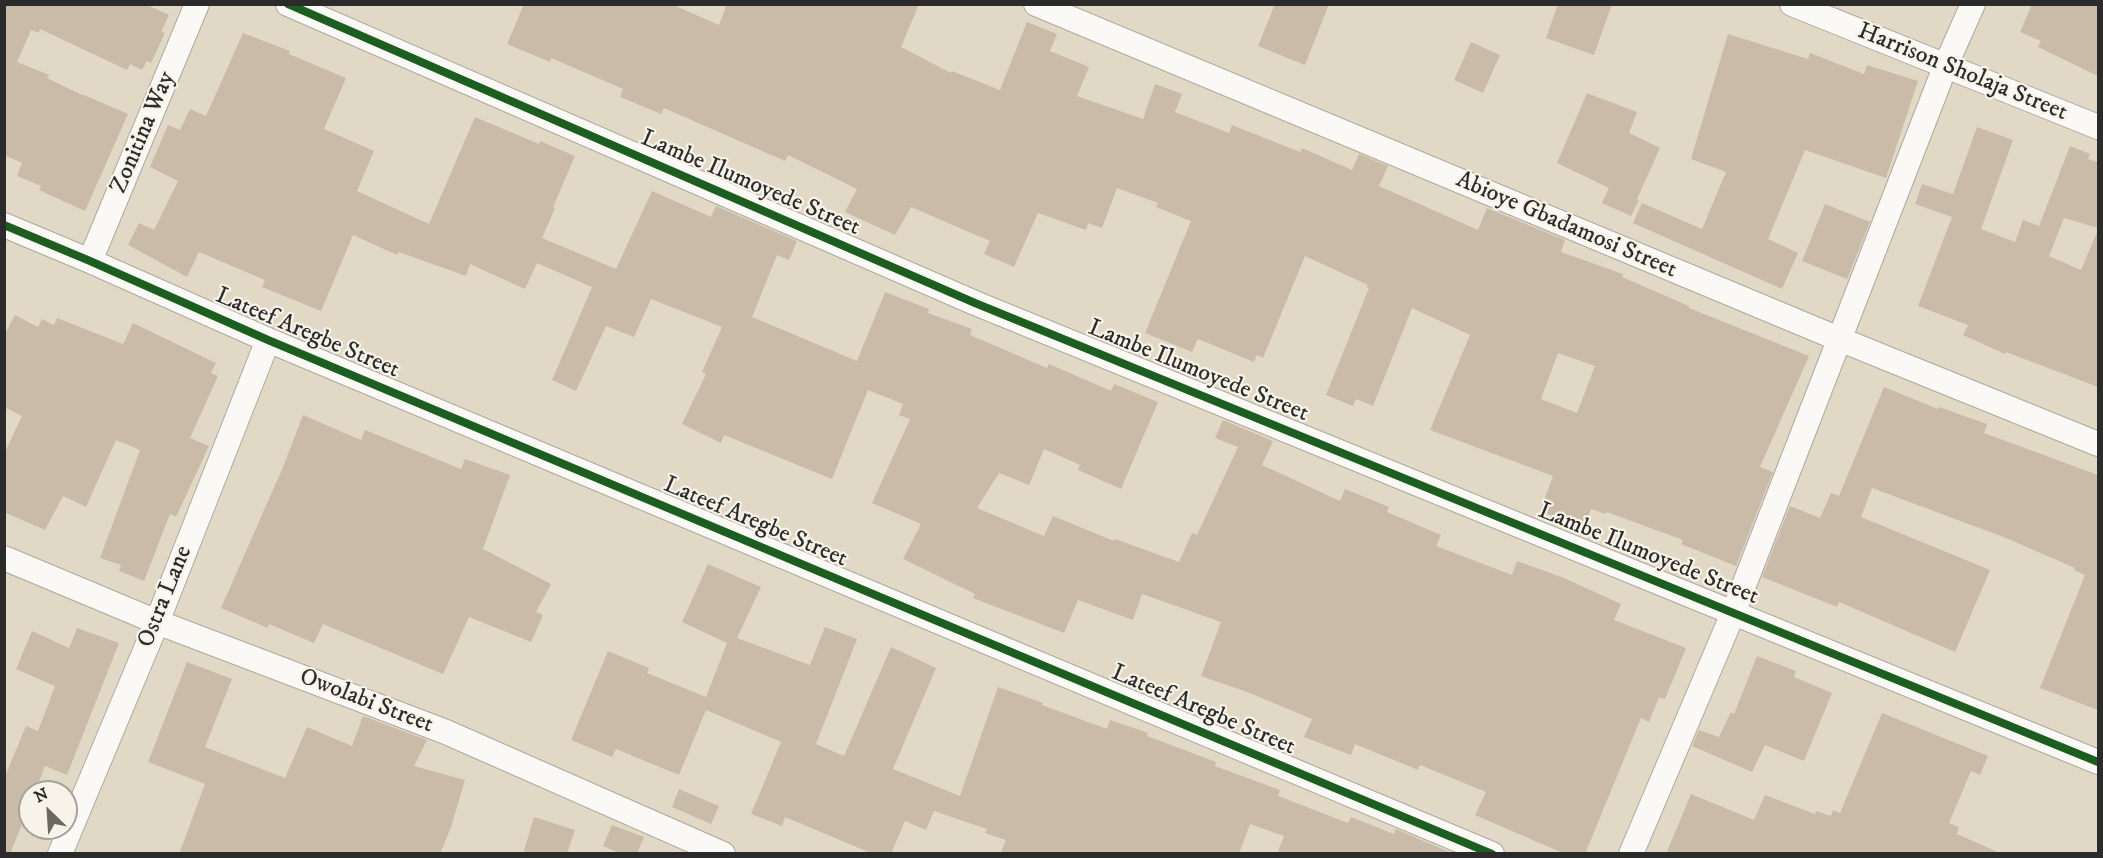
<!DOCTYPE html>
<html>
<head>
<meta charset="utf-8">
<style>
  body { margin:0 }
  #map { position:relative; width:2103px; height:858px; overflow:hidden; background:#e2d8c6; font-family:"IM FELL DW Pica",serif }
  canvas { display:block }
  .frame { position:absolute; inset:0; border:6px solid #2b2b2b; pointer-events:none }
  .north { position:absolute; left:18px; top:780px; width:60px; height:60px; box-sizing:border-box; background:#f7f3e8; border:2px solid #a5a39c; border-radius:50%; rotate:335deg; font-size:16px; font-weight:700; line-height:24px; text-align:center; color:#2b2b2b }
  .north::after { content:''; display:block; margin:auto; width:21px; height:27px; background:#6b6861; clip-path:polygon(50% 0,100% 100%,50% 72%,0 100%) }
</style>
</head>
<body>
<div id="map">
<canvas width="2103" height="858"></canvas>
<div class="frame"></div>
<div class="north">N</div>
</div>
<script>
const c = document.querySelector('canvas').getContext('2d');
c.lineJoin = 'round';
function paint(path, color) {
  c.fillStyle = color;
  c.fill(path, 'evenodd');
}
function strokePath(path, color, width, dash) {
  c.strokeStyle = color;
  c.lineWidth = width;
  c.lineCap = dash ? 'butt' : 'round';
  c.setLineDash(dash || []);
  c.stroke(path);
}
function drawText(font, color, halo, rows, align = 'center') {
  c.font = font + ' "IM FELL DW Pica",serif';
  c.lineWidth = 4.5;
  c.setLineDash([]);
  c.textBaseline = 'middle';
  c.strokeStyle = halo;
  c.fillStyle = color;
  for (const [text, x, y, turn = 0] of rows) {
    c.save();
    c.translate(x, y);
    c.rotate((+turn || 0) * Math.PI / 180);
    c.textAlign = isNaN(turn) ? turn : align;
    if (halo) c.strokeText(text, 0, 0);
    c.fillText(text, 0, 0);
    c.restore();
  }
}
paint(new Path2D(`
  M4,4h141l24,11 -8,17 4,1 -14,30 -4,-2 -5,9 -12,-6 -3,6 -87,-41 -1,4 -8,-3 -14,32 32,13 -2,3 35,17v-1l46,20 -43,97 -46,-21 2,-4 -24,-10 5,-13 -18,-8z
  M524,4h147l48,21 8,-21h192l-18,43 50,26 1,-2 48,19 27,-68 30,12 -7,17 39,16 -12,29 66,23 12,-35 27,10 -7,18 54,21 3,-8 68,27 2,-4 50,22 7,-16 29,12 -9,20 99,44 9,-22 78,32 -4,12 62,22 -1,3 67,29v2l120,48 -49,111 13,5 -37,94 -55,-22 2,-4 -76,-28 -1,2 -15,-5 -7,19 -44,-17 13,-35 -123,-46 40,-95 -58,-27 -39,98 -17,-7 -3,7 -27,-11 43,-107 -3,-1 2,-2 -63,-29 -42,102 -6,-3 -3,7 -56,-23 -6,13 -47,-19 46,-112 -35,-14 2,-4 -41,-15 -15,40 -14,-5 -2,7 -48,-17 -24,54 -30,-13 6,-13 -79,-34 -16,28 -50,-23 12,-23 -69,-34 -3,6 -121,-53 -3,6 -41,-17 3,-8 -72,-31 -1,4 -43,-18zM1558,353l37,13 -18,47 -36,-14z
  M1275,4h54l-24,61 -47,-19z
  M1558,4h54l-18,51 -48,-17z
  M2032,4h66v72l-60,-29 3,-6 -21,-9z
  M243,33l47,18 -1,3 57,24 -22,51 50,22 -17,40 72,33 46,-107 64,27 1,-3 35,15 -22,51 2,1 -13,30 74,31 36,-78 59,26 5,-11 81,35 -8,19 -12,-5 -25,62 105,44 28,-69 44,17 -1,4 44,16 -2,6 77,33 2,-4 62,27 3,-7 44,18 -37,87 -43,-19 2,-5 -36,-16 -15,36 -30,-12 -22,35 67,28 9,-20 61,25 1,-2 64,23 13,-29 5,2 41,-88 -23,-9 8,-18 50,21 -11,24 78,36 5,-12 44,18 -2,5 54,23 -5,11 76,29 5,-14 47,17 57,26 -7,16 72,28 -21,51 -6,-2 -10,25 -8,-4 -56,136h-20l-90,-39 11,-23 -66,-27 -2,5 -63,-26 -4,11 -47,-18 8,-18 -65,-27 -46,-16 20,-54 -79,-28 -9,26 -55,-20 -14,33 -91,-35 2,-4 -72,-35 18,-35 -49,-21 38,-84 -11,-4 4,-11 -35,-14 -36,89 -108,-44 -3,8 -39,-19 24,-50 -4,-2 20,-45 -71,-28 -17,38 -28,-11 -30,65 -24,-11 40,-93 -55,-24 -12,26 -55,-25 -4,12 -67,-24 -2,3 -44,-20 -32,76 -59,-24 3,-7 -66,-28 -12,25 -59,-32 11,-22 15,7 24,-49 -28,-14 18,-42 12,5 10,-21 16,7z
  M1728,34l80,25 2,-6 54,21 3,-9 51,16 -32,97 -81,-28 -37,89 30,14 -16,36 -149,-66 9,-20 60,26 24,-57 -35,-13z
  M1471,42l29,13 -17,38 -29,-13z
  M1587,93l50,19 -8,21 31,15 -23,51 2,1 -8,16 -29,-13 7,-15 -52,-25z
  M1977,127l36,13 -32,89 34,13 8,-22 16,6 31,-80 20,8 -2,5 10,3v66l-34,-10 -15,38 32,14 17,-40v157l-92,-35 -1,2 -42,-19 5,-10 -50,-19 34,-89 -37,-13 7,-20 31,10z
  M1825,204l45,18 -23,57 -45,-18z
  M15,315l23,12 4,-8 12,6 3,-7 66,26 10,-21 83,40 -5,10 7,3 -28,62 19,8 -33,71 -6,-3 -26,67 -25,-10 2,-6 -21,-7 40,-108 -24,-10 -30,67 -23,-11 -18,34 -41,-18v-58l18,-38 -18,-9v-71z
  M1884,387l54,22 1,-2 48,17 -3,9 114,42v235l-58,-22 45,-113 -11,-5 1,-2 -69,-30 -134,-50 -11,29 129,53 -35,82 -116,-50 -2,5 -75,-30 28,-71 30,12 11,-25 8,3z
  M303,415l58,25 4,-10 96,39 4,-10 45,16 -27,74 68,35 -15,28 7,3 -12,27 -62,-25 -26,57 -120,-50 -9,19 -45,-19 -1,4 -47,-20 62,-141z
  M708,564l53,23 -24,51 73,27 15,-38 32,12 -41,105 28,12 47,-109 45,21 -43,101 67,27 38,-109 45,16 -1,2 65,24 3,-9 38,13 -1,3 69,26 -1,4 65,24 -2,6 70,27 3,-6 43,17 2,-5 58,25h-177l7,-18 -34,-12 -11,30h-239l6,-14 -21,-7 2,-4 -53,-18 -8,19 -21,-9 -14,33h-18l-88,-37 -3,9 -31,-12 30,-72 -75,-32 -27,65 -63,-26 -4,8 -41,-17 37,-89 41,17 -2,5 59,24 21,-54 -45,-21z
  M77,628l42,15 -52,132 -22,-9 -10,26h-5v12l-20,50h-6v-75l22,-53 12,5 17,-45 -39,-17 16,-38 37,17z
  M1757,656l39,15 -2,6 38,16 -28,68 -39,-16 -13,27 -60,-26 7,-16 20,7 12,-25 3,2z
  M187,662l45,17 -27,68 80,31 22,-51 45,19 11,-30 64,24 -13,26 51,14 -14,47 -11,27h-261l26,-70 -57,-22z
  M1882,713l106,43 -8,19 -9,-4 -22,52 10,4 -2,7 45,20h-336l25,-60 63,26 11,-25 50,19 1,-3 15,5 2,-6 7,3z
  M679,789l40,17 -8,18 -39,-17z
  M534,817l41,13 -8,24h-44z
  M612,825l32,12 -7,17h-15l-19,-8z`), '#cabba8');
const street = new Path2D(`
  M288,4l687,299 1123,459
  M1036,4l803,335 259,105
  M1792,4l306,123
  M4,225l86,36 178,79 1224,514
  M90,261l107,-257
  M4,558l153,64 289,110 277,122
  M60,854l97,-232 111,-282
  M1631,854l103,-243 211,-544 28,-63`);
strokePath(street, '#aea89d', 26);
strokePath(street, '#fbf9f6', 24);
strokePath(new Path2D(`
  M288,4l687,299 1123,459
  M4,225l86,36 178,79 1224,514`), '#1b5e20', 8);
drawText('24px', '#2b2b2b', '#f7f3e8', [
  ["Harrison Sholaja Street",1962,73,22],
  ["Zonitina Way",144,133,-67],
  ["Lambe Ilumoyede Street",750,184,23],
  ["Abioye Gbadamosi Street",1566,226,23],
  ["Lateef Aregbe Street",307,334,23],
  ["Lambe Ilumoyede Street",1198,372,22],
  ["Lateef Aregbe Street",755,523,23],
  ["Lambe Ilumoyede Street",1648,555,22],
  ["Ostra Lane",166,597,-68],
  ["Owolabi Street",366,702,21],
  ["Lateef Aregbe Street",1203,711,23]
]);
</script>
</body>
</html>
